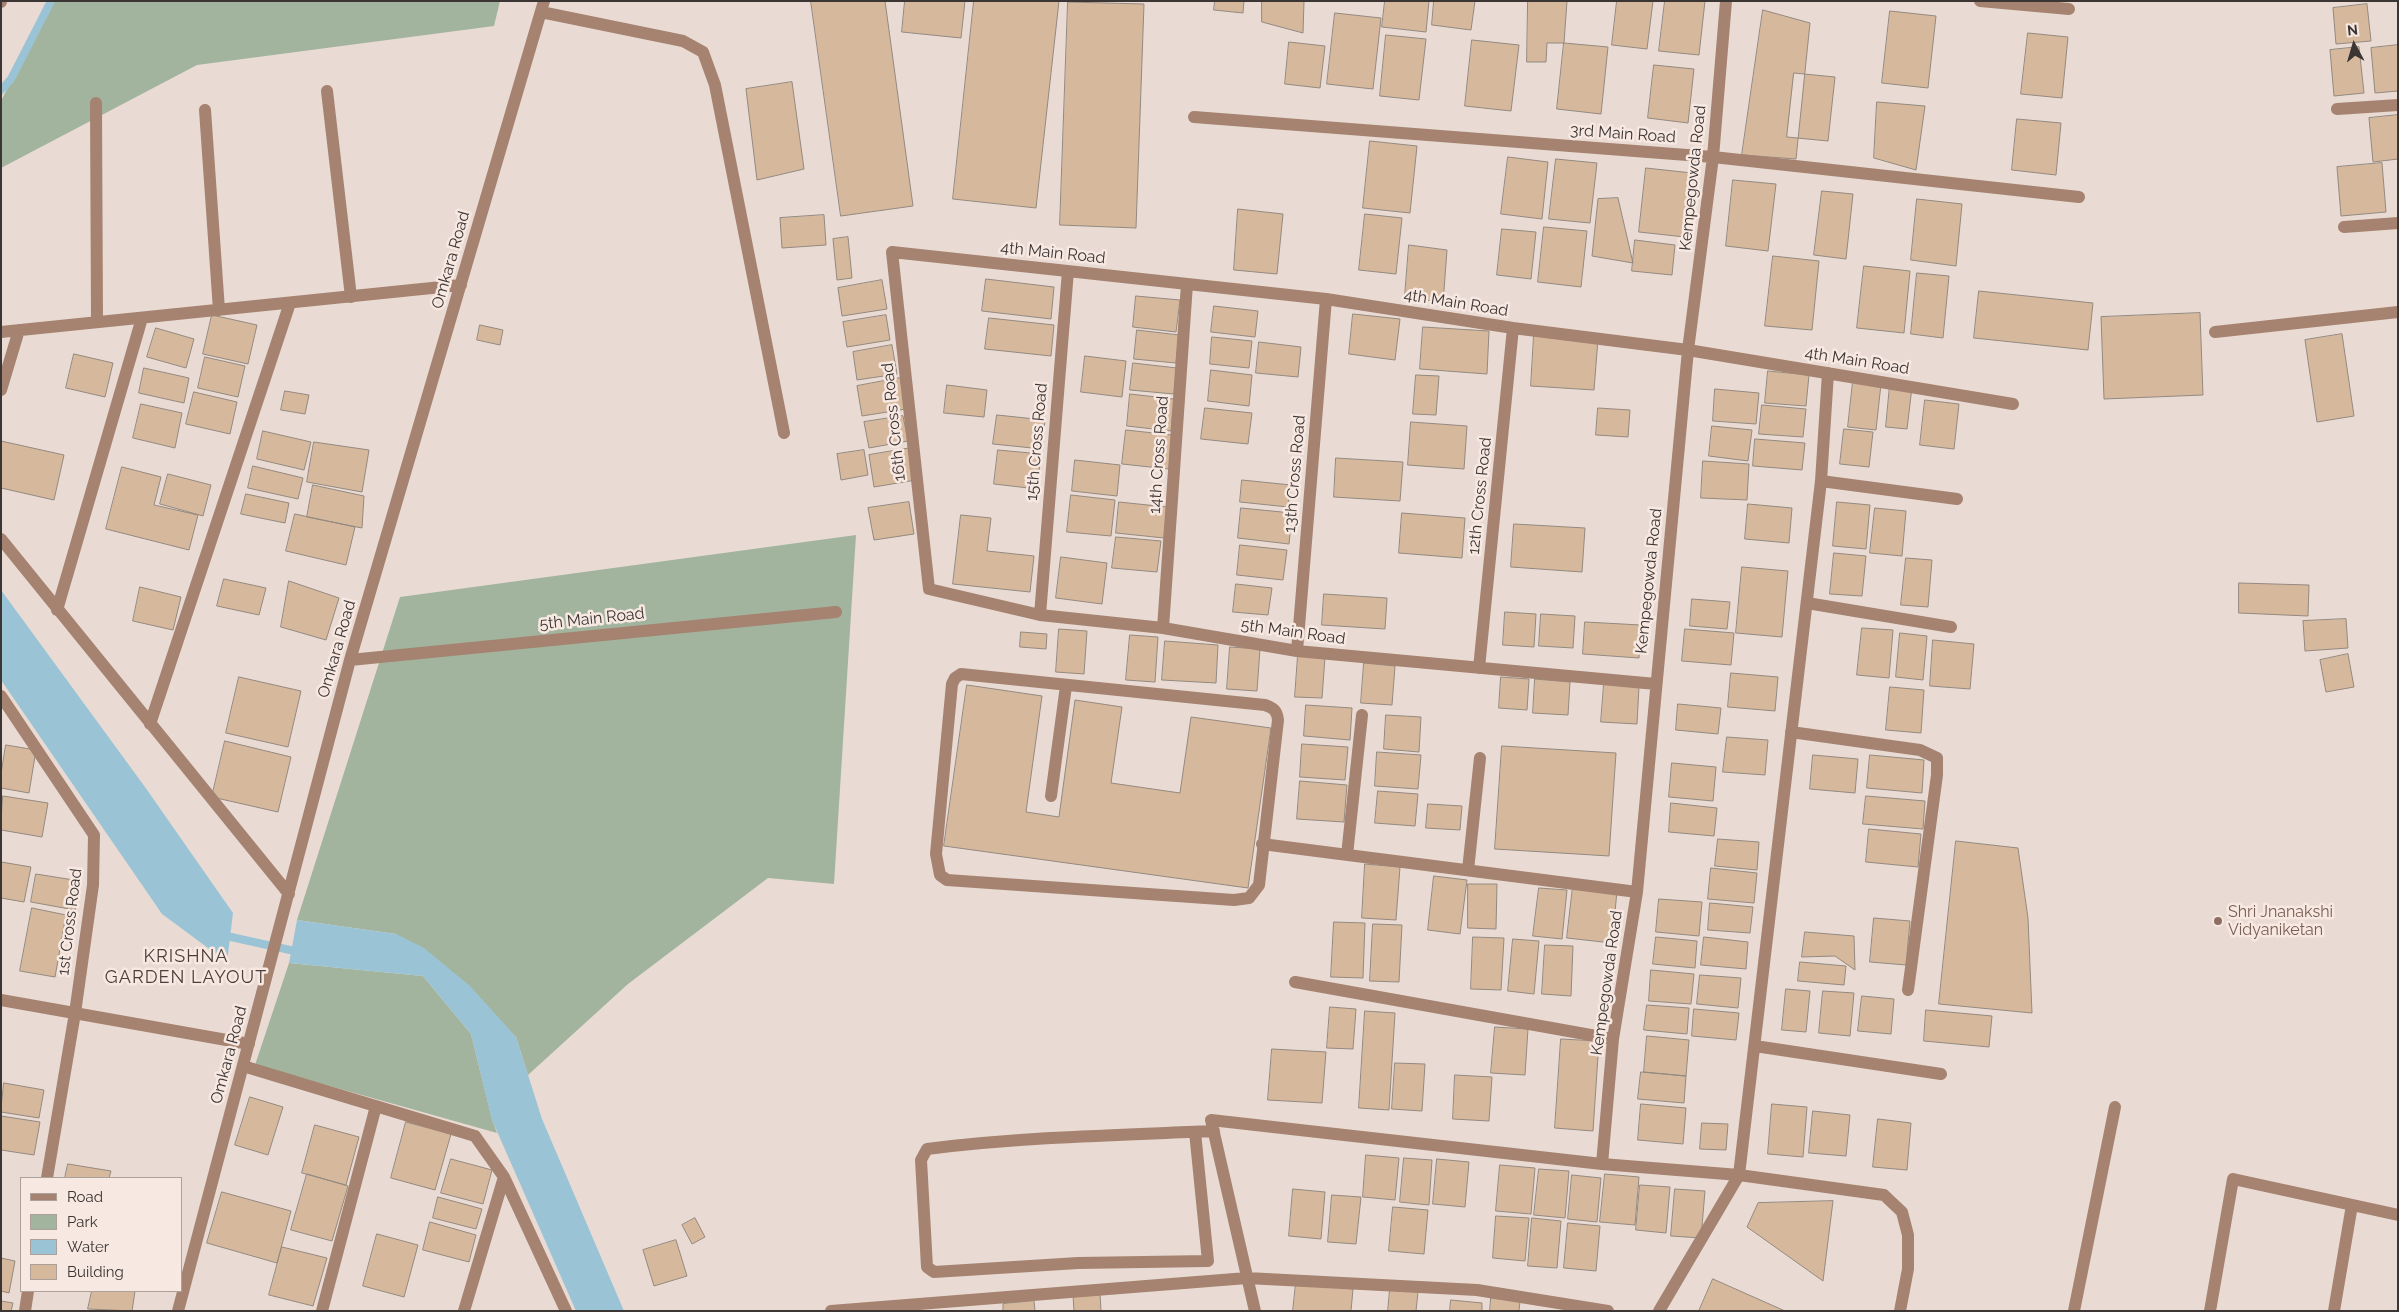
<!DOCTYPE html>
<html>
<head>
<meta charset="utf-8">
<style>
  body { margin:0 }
  #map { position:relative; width:2399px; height:1312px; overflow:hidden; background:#e9dbd4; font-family:Raleway,sans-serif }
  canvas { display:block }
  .frame { position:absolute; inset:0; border:2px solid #3b3533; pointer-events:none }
  .legend { position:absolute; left:20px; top:1177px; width:162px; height:115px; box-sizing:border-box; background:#f7e8e1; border:1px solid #aca09b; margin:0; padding:6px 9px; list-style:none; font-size:15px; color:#3b3533 }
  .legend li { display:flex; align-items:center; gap:10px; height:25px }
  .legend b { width:25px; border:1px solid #aca09b }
  .north { position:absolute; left:2329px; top:20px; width:50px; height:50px; -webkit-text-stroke:4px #f7e8e1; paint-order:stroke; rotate:354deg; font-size:14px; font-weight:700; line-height:20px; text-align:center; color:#3b3533 }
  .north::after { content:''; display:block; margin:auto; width:18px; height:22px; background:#3b3533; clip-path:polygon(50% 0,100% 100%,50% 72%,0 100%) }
</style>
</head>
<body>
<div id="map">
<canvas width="2399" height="1312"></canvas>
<div class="frame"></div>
<ul class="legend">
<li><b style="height:6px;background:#a58370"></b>Road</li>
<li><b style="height:14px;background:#a2b49e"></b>Park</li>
<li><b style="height:14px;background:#9ac4d5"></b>Water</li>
<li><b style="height:14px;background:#d6b89d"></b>Building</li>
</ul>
<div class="north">N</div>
</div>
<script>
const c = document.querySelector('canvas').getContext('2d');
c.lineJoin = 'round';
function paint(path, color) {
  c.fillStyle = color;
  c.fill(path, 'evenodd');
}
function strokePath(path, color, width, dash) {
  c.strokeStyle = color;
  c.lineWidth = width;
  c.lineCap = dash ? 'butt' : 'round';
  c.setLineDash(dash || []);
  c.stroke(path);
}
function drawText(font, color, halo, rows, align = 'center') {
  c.font = font + ' Raleway,sans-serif';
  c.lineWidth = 5;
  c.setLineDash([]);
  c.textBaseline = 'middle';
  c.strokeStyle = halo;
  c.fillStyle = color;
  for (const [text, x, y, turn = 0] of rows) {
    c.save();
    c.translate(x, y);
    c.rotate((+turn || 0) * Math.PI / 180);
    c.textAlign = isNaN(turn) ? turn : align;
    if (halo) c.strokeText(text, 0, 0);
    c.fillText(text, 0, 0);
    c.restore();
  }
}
paint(new Path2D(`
  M51,1h449l-6,25 -297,39 -196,103v-67z
  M856,535l-22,349 -66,-6 -140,106 -100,91 -12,-38 -120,-103 -99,-14 103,-323z
  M289,963l134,13 48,58 21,85 5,14 -242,-68z`), '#a2b49e');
paint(new Path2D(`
  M1,590l144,197 88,126 -6,49 -65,-48 -161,-234z
  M297,920l99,14 28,14 46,38 46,51 26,82 82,192h-48l-84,-191 -21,-86 -48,-58 -134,-13z`), '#9ac4d5');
strokePath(new Path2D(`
  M1,90l10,-11 40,-78
  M222,935l77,17`), '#9ac4d5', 8);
const building = new Path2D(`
  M811,1h74l28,205 -72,10z
  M905,1h60l-4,37 -59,-6z
  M974,1h85l-23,207 -83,-9z
  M1215,1h29l-1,12 -29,-3z
  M1262,1h42l-1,32 -41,-11z
  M1385,1h44l-3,31 -44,-5z
  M1434,1h41l-4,29 -39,-5z
  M1528,1h39l-3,42h-17l-1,19h-19z
  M1617,1h36l-6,48 -35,-4z
  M1665,1h40l-6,54 -40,-4z
  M1068,2l76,2 -8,224 -76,-3z
  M2367,4l4,37 -35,3 -3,-36z
  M1763,10l47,13 -14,136 -54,-4z
  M1890,11l46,5 -8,72 -46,-5z
  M1335,13l46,5 -8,71 -46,-5z
  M2028,33l40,4 -6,61 -41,-4z
  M1386,35l40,4 -7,61 -39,-4z
  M1472,40l47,5 -8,66 -46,-5z
  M1289,42l36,4 -5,42 -35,-4z
  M1564,43l44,4 -7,67 -44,-5z
  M2398,45v46l-23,2 -4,-45z
  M2359,47l5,46 -30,3 -4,-46z
  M1654,65l40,4 -6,54 -40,-5z
  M1794,73l41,4 -7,64 -41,-4z
  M792,82l12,87 -47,11 -11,-91z
  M1877,102l48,4 -9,64 -42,-12z
  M2398,115v44l-25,3 -4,-44z
  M2017,119l44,4 -5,52 -44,-5z
  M1370,141l47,5 -7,67 -47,-5z
  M1508,157l40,5 -6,57 -41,-5z
  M1556,159l41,4 -7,60 -41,-4z
  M2382,163l4,49 -45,4 -4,-49z
  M1646,168l46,5 -7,64 -46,-5z
  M1733,180l43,4 -8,67 -42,-5z
  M1822,191l31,3 -7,65 -32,-4z
  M1618,198l15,65 -41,-7 6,-57z
  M1917,199l45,5 -6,62 -45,-6z
  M1238,209l45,5 -6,60 -43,-4z
  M1365,214l37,4 -6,56 -37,-4z
  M824,215l2,30 -44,3 -2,-30z
  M1544,227l43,4 -6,56 -43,-5z
  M1502,229l34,3 -5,47 -34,-4z
  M848,237l4,41 -15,2 -4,-41z
  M1635,240l40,5 -3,30 -40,-4z
  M1409,245l38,5 -4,53 -38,-7z
  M1773,256l46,5 -7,69 -47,-4z
  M1864,266l46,5 -6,62 -47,-5z
  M1917,273l32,3 -6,62 -32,-4z
  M986,279l68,8 -3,32 -69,-8z
  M882,280l5,29 -45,7 -4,-28z
  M1979,291l114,12 -5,47 -114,-12z
  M1136,296l44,4 -4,32 -43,-5z
  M1214,306l44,5 -3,26 -44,-5z
  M2200,313l3,82 -99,4 -3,-82z
  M1353,314l47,5 -5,41 -46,-6z
  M212,315l45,10 -9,39 -45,-10z
  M886,315l4,25 -43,7 -4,-25z
  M989,318l65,7 -3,31 -66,-7z
  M480,325l23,5 -3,15 -23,-5z
  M1423,327l66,4 -2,43 -67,-5z
  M156,328l38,11 -8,29 -39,-11z
  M1137,330l42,5 -3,28 -42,-4z
  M2342,334l12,82 -37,6 -12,-82z
  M1534,335l64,4 -4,51 -63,-4z
  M1212,337l40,4 -3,27 -39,-4z
  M1259,342l42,5 -3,30 -42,-4z
  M892,345l5,29 -40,6 -4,-28z
  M74,354l39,9 -8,34 -39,-9z
  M1085,356l41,5 -4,36 -41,-5z
  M205,357l40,9 -7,31 -40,-9z
  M1133,363l44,5 -3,26 -44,-4z
  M144,368l45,10 -5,25 -45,-10z
  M1211,370l41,5 -3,31 -41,-5z
  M1768,371l41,4 -3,31 -41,-3z
  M1416,375l23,1 -3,39 -23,-1z
  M900,378l6,31 -44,7 -5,-30z
  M1853,381l28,3 -5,46 -28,-3z
  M947,385l40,5 -3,27 -40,-4z
  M1890,385l22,2 -5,42 -21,-2z
  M1715,389l44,4 -3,31 -43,-3z
  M285,391l24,4 -4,19 -24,-4z
  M194,392l43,10 -7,32 -44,-10z
  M1130,394l44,5 -3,32 -44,-5z
  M1925,400l34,4 -5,45 -34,-4z
  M141,404l41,9 -7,35 -42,-10z
  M1762,405l44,4 -3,28 -44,-3z
  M1205,408l47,5 -4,31 -47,-5z
  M1598,408l32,2 -2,27 -32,-2z
  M997,415l48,5 -3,29 -49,-5z
  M903,416l5,25 -39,7 -5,-26z
  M1411,422l56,4 -3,43 -56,-4z
  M1712,426l40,4 -4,31 -39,-5z
  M1844,429l29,3 -4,35 -29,-3z
  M1126,430l46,5 -3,34 -47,-5z
  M263,431l48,11 -7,28 -47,-11z
  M1755,439l50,4 -3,27 -49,-4z
  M1,441l63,14 -10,45 -53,-12z
  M314,442l55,8 -7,42 -55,-10z
  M911,448l5,32 -42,7 -5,-32z
  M864,450l4,25 -27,5 -4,-26z
  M998,450l43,4 -4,35 -43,-5z
  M1336,458l67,4 -3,39 -66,-4z
  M1075,460l45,5 -3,31 -45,-5z
  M1703,461l46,3 -2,36 -46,-2z
  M253,466l50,12 -5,21 -50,-11z
  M122,467l39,10 -7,28 44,10 -9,35 -83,-21z
  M168,474l43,11 -8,31 -43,-12z
  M1242,480l49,5 -3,22 -48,-5z
  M313,485l51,11 -2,32 -55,-11z
  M246,494l43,9 -4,20 -44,-9z
  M1071,495l44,5 -4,36 -44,-4z
  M909,502l5,32 -40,6 -6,-32z
  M1119,502l48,5 -3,31 -48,-5z
  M1837,502l33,3 -4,44 -33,-3z
  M1748,504l44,4 -3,35 -44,-4z
  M1241,508l51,5 -3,31 -51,-6z
  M1875,508l31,3 -4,45 -32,-3z
  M1402,513l63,5 -3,40 -63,-5z
  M295,514l60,13 -9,38 -60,-14z
  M961,515l30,3 -4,33 47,5 -4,36 -77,-8z
  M1514,524l71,4 -3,44 -71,-5z
  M1116,537l45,4 -4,31 -45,-4z
  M1240,545l47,5 -4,30 -46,-5z
  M1834,553l32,3 -4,40 -32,-2z
  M1061,557l46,6 -5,41 -46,-6z
  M1906,558l26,2 -4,47 -27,-2z
  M1742,567l46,4 -6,66 -46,-4z
  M224,579l42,9 -7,27 -42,-9z
  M289,581l50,17 -13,42 -45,-13z
  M2239,583l70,2 -1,31 -69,-3z
  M1236,584l36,4 -4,27 -35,-3z
  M140,587l41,10 -8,33 -40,-9z
  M1324,594l63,4 -2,31 -63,-4z
  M1692,599l38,3 -3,27 -37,-3z
  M1505,612l31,2 -2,33 -31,-2z
  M1541,614l34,2 -2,32 -34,-2z
  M2346,619l2,29 -43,3 -2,-30z
  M1585,622l56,3 -2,33 -56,-4z
  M1862,628l31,2 -4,48 -32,-3z
  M1059,629l28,2 -3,43 -28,-2z
  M1685,629l49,4 -3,32 -49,-4z
  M1021,632l26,2 -1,15 -26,-2z
  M1900,633l27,3 -4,44 -27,-3z
  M1130,635l28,2 -3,45 -29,-2z
  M1933,640l41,4 -4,45 -40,-3z
  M1165,641l53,4 -2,38 -54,-3z
  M1230,647l30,2 -3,42 -30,-2z
  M2348,654l6,33 -28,5 -6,-32z
  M1298,655l27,2 -3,41 -27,-1z
  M1364,663l31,3 -3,39 -31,-2z
  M1731,673l47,4 -3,34 -47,-4z
  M239,677l62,14 -13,56 -62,-14z
  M1501,677l28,2 -2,31 -28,-2z
  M1535,679l35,3 -2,33 -35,-2z
  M1604,684l35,2 -2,38 -36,-2z
  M967,685l75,11 -16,116 33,5 16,-117 47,7 -11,76 69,10 11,-76 80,11 -23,160 -304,-42z
  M1890,687l34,3 -3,43 -35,-3z
  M1678,704l43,4 -3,26 -42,-4z
  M1306,705l46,3 -2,32 -46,-4z
  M1386,715l35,2 -2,35 -35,-3z
  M1727,737l41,3 -3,35 -42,-3z
  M225,741l66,16 -13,55 -66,-15z
  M1302,744l46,3 -3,33 -45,-3z
  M6,745l30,5 -7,43 -28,-5v-14z
  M1502,746l114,7 -7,103 -114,-7z
  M1377,752l44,3 -3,34 -43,-3z
  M1813,755l45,4 -3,34 -45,-4z
  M1870,755l54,5 -2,33 -55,-5z
  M1672,763l44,4 -3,34 -44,-4z
  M1300,781l47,4 -3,37 -47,-3z
  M1378,791l40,3 -3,32 -40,-3z
  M3,796l45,7 -6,34 -41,-7z
  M1866,796l59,5 -2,28 -60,-5z
  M1671,803l46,5 -3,28 -45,-4z
  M1428,804l34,2 -2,24 -34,-2z
  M1869,829l52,5 -3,33 -52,-5z
  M1718,839l41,3 -2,28 -42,-4z
  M1956,841l62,7 10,70 4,95 -93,-9z
  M1,862l30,5 -7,35 -23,-4z
  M1365,864l35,3 -4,53 -34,-2z
  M1711,868l46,5 -3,30 -46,-4z
  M36,874l44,7 -5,29 -44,-8z
  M1434,876l33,4 -7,54 -32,-4z
  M1468,884h29l-1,45 -28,-1z
  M1573,886l44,5 -5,52 -45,-5z
  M1539,888l28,2 -5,49 -29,-3z
  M1659,899l43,3 -3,34 -43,-4z
  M1710,903l43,4 -3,26 -42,-3z
  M32,908l34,7 -11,62 -35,-6z
  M1874,918l36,3 -4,44 -36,-3z
  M1334,922l31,1 -2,55 -32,-1z
  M1373,924l29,1 -3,57 -29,-1z
  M1805,932l49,4 1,34 -20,-14 -33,1z
  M1473,937l31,1 -3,52 -30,-1z
  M1656,937l41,4 -2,27 -42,-4z
  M1704,937l44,5 -2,27 -45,-4z
  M1513,939l26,2 -5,53 -26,-3z
  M1545,945l28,1 -2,50 -29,-2z
  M1800,962l46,4 -2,19 -46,-4z
  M1651,970l43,4 -3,30 -42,-3z
  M1700,975l41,3 -3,30 -41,-4z
  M1786,989l24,2 -4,41 -24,-2z
  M1823,991l31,2 -4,43 -31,-3z
  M1862,996l32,3 -3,35 -33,-3z
  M1647,1005l42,3 -2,26 -43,-4z
  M1330,1007l26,2 -3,40 -26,-1z
  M1694,1009l45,4 -3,27 -44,-4z
  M1926,1010l66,6 -3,31 -65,-6z
  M1365,1011l30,2 -6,97 -30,-2z
  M1495,1027l33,2 -3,46 -34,-2z
  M1647,1036l42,4 -3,36 -42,-4z
  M1561,1039l38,2 -6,90 -38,-3z
  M1272,1049l54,3 -4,51 -54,-3z
  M1395,1063l30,1 -3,47 -30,-2z
  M1641,1072l45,4 -2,27 -46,-4z
  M1455,1075l37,2 -3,44 -36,-2z
  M4,1083l40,7 -5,28 -38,-6z
  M250,1097l33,10 -15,48 -33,-10z
  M1641,1104l45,4 -3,36 -45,-4z
  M1772,1104l35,3 -4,50 -35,-3z
  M1813,1111l37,4 -4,41 -37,-3z
  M1,1116l39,6 -6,33 -33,-5z
  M1878,1119l33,4 -4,47 -34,-3z
  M406,1122l45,12 -16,56 -44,-12z
  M1702,1123l26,1 -2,26 -26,-1z
  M315,1125l44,12 -13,48 -44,-12z
  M1366,1155l33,3 -4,42 -32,-3z
  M1404,1158l28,2 -3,45 -29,-3z
  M451,1159l41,11 -9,34 -42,-11z
  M1437,1159l32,3 -4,45 -32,-3z
  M68,1164l43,7 -2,7h-44z
  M1500,1165l35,3 -4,46 -35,-3z
  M1539,1169l30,2 -4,47 -31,-3z
  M307,1174l41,12 -16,55 -41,-11z
  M1605,1174l34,3 -4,48 -35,-3z
  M1572,1175l29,3 -4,44 -29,-3z
  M1640,1185l30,2 -4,46 -30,-3z
  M1293,1189l32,3 -4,47 -32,-3z
  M1675,1189l30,2 -4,47 -30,-2z
  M222,1192l69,19 -14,52 -70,-20z
  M1332,1195l29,2 -5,47 -28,-2z
  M438,1197l44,12 -6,20 -43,-11z
  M1833,1201l-10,80 -76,-54 11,-24z
  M1393,1207l35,3 -4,44 -35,-3z
  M1496,1216l33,2 -4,43 -32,-3z
  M695,1218l10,19 -13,7 -10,-19z
  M1532,1218l29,3 -4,47 -29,-2z
  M430,1222l46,13 -7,27 -46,-12z
  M1568,1223l32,3 -4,45 -32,-3z
  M377,1234l41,11 -14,52 -41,-11z
  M676,1240l11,36 -33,10 -11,-36z
  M282,1247l45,11 -14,48 -44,-11z
  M1,1258l14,3 -6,32 -8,-2z
  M1713,1279l72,32h-86z
  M1296,1283l57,6 -2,22h-58z
  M1390,1290l28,2 -2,19h-28z
  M92,1291h43l-3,20 -44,-2z
  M1100,1293l1,18h-27l-1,-16z
  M1491,1298l29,3 -1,10h-29z
  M1451,1300l31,3v8h-32z
  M1,1301l12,2 -2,8h-10z
  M1034,1301l1,10h-32v-7z`);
paint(building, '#d6b89d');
strokePath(building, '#93897f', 1);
strokePath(new Path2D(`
  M1980,1l89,8
  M1,2v-1
  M541,12l142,29 20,11 12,33 69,348
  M327,91l24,206
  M96,103l1,219
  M2337,109l61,-4
  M205,110l14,200
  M1194,117l519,40 366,40
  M2344,227l54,-4
  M1,332l460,-47
  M2215,332l183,-20
  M1,390l18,-60
  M1821,481l136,18
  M1,539l288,355
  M1807,603l144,24
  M57,610l85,-292
  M1040,615l28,-344
  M1163,628l24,-344
  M1297,651l29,-352
  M350,660l486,-48
  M1479,668l34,-340
  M961,674l304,31c9,3 12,6 13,15l-19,165 -10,13 -15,2 -287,-20 -7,-5 -4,-21 16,-170 3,-6z
  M1656,684l-359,-33 -134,-23 -123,-13 -111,-26 -37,-337 434,47 187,29 175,22 325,54
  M1,696l93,139 -1,50 -18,128 -28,165
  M150,724l140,-421
  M1791,732l129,18 17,8v17l-29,215
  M1051,796l15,-110
  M1262,844l375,48
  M1347,855l15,-140
  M1468,870l12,-112
  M1295,982l318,57
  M1,1000l248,44
  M1755,1046l186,28
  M243,1066l232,70 29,41 62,134
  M1195,1132l13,129 -130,2 -144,9 -7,-5 -6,-107 6,-11c95,-12 191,-14 287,-18
  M1602,1164l11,-125 24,-147 51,-542 25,-193 13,-156
  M25,1311l3,-20
  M178,1311l172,-651 194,-659
  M322,1311l54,-205
  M464,1311l40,-134
  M831,1311l416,-33 230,12 131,21
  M1255,1311l-44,-191 391,44 137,11 145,20 18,17 6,23v34l-8,42
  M1659,1311l80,-136 82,-694 7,-108
  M2074,1311l41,-204
  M2210,1311l23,-132 165,36
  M2334,1311l18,-106`), '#a58370', 12);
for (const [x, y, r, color] of [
  [2218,921,5,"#8d6e63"]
]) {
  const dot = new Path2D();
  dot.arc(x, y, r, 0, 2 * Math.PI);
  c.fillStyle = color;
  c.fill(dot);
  strokePath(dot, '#f7e8e1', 2);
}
drawText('16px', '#3b3533', '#f7e8e1', [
  ["3rd Main Road",1623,134,4],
  ["Kempegowda Road",1693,178,-84],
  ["4th Main Road",1053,253,6],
  ["Omkara Road",451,260,-74],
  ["4th Main Road",1456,303,9],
  ["4th Main Road",1857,361,9],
  ["16th Cross Road",894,422,-96],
  ["15th Cross Road",1037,442,-85],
  ["14th Cross Road",1159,455,-86],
  ["13th Cross Road",1295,474,-85],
  ["12th Cross Road",1480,496,-84],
  ["Kempegowda Road",1649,581,-84],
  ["5th Main Road",592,619,-6],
  ["5th Main Road",1293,632,8],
  ["Omkara Road",337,649,-74],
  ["1st Cross Road",70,922,-83],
  ["Kempegowda Road",1607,983,-82],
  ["Omkara Road",229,1055,-75]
]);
drawText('16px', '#785e54', '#f7e8e1', [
  ["Shri Jnanakshi",2228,912],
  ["Vidyaniketan",2228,930]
], 'left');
c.letterSpacing = '1px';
drawText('18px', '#4b3f3a', '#f7e8e1', [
  ["KRISHNA",186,957],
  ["GARDEN LAYOUT",186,978]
]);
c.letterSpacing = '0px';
</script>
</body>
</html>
